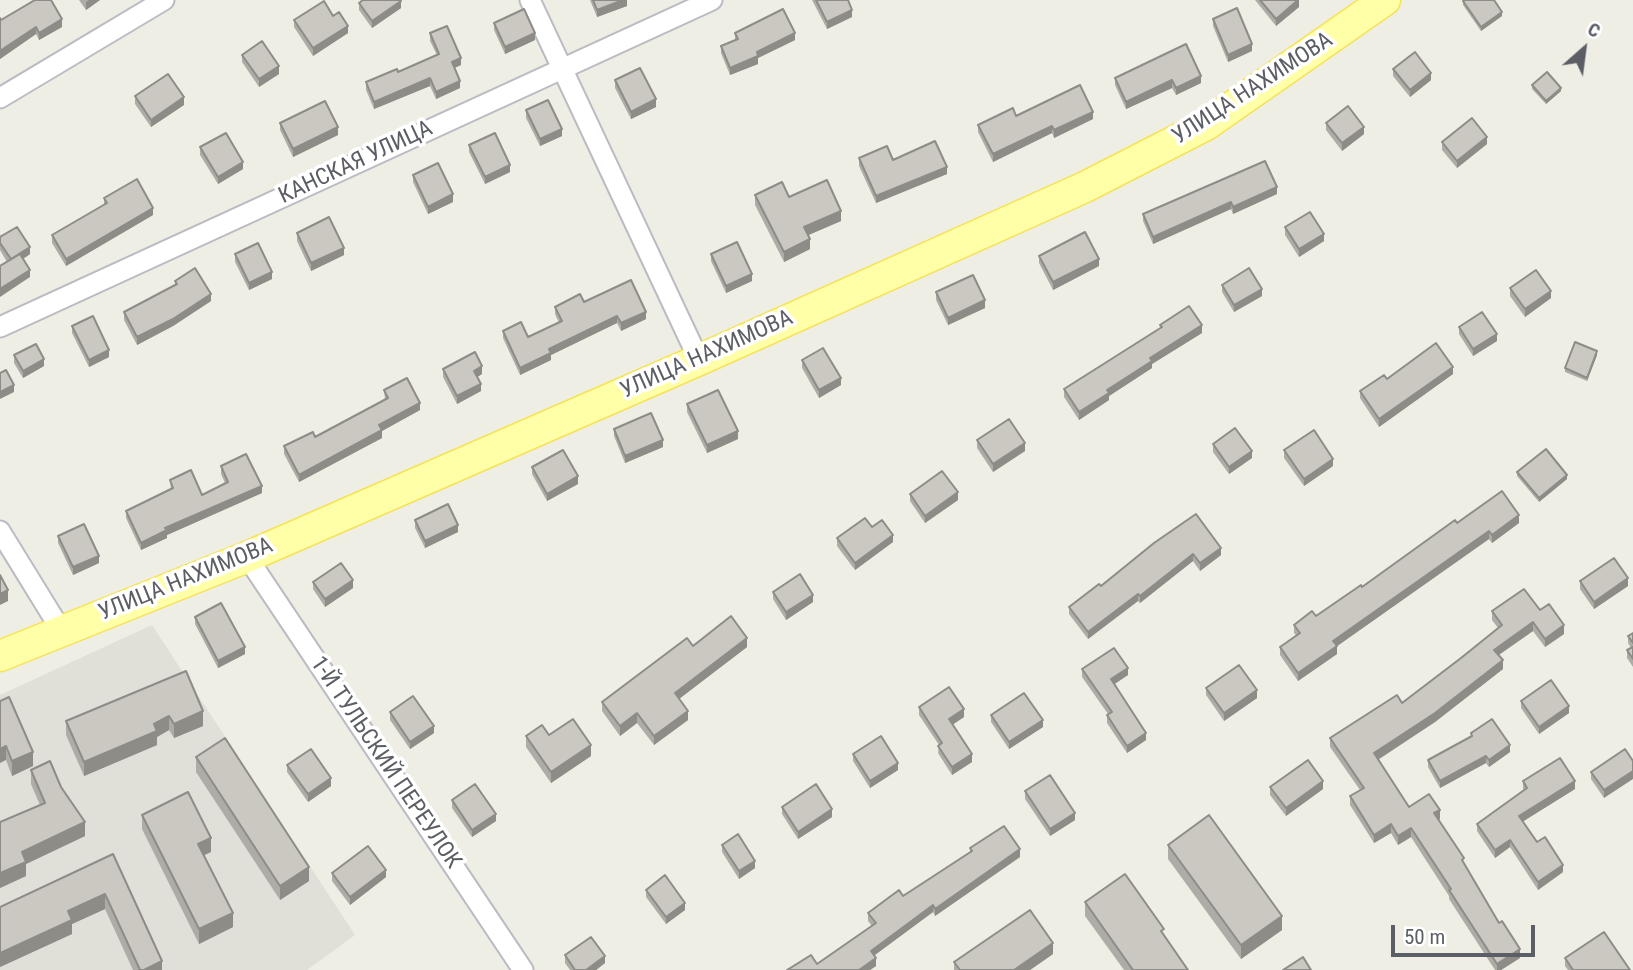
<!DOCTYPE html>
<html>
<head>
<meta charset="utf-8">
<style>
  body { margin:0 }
  #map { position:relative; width:1633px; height:970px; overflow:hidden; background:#efeee4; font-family:"Roboto Condensed",sans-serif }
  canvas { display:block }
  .north { position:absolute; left:1549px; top:14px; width:70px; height:70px; -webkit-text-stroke:5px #fff; paint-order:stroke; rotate:28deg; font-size:19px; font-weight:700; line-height:28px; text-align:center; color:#5c5e65 }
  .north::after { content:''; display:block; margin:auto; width:24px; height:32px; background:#5c5e65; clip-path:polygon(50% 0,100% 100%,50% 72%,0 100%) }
  .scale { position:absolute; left:1391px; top:925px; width:144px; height:32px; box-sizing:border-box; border:4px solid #5c5e65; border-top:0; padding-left:9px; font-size:21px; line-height:24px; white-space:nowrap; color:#5c5e65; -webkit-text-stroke:5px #fff; paint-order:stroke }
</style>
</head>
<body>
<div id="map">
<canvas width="1633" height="970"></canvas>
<div class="north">С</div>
<div class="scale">50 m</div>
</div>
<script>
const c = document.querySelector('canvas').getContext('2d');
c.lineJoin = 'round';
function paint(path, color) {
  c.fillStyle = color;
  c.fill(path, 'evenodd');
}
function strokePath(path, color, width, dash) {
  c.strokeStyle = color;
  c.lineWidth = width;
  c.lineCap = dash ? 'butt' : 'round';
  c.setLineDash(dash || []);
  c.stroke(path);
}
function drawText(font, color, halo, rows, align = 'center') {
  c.font = font + ' "Roboto Condensed",sans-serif';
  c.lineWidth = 7;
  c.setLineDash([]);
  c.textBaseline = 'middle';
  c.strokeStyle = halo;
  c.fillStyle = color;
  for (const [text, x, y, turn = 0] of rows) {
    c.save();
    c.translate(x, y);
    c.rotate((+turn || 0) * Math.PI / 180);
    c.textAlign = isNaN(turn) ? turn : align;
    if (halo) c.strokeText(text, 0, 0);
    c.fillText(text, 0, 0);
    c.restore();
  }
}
paint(new Path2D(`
  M152,625l203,310 -48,35h-307v-275z`), '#e0dfd8');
const minor = new Path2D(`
  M530,0l169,360
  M0,98l164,-98
  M0,327l712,-327
  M0,531l61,99
  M247,557l276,413`);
const primary = new Path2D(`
  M0,656l247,-99 452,-197 386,-173 121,-62 179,-125`);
strokePath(minor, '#bbbcc3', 23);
strokePath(primary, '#f6e355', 33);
strokePath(minor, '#fff', 19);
strokePath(primary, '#ffffa8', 30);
paint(new Path2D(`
  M79,0h21l-14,10z
  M590,0h37v6l-30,11z
  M812,0h36l4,17 -25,12z
  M1255,0h44v7l-23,19z
  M1463,1l39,15 -21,15 -18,-26z
  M359,3l42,5 -29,20 -13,-18z
  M0,18l1,2 61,7 -23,13 -3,-6 -36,25z
  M1213,19l39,32 -24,11 -15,-36z
  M294,20l54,13 -35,23 -19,-29z
  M494,23l41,17 -30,14 -11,-24z
  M430,33l31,32 -7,3 6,20 -24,11 -6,-13 -56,23 -8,-19v-8l32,-10 39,-17 -7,-14z
  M735,33l60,7 -37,18v6l-28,11 -9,-22v-7l14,-6z
  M242,55l37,19 -20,13 -17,-25z
  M1393,69l38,11 -21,17 -17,-21z
  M1115,78l86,5 -25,12 -4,-7 -46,21 -11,-24z
  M615,80l41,27 -25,12 -16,-31z
  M1532,85l29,6 -15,13 -14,-15z
  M135,96l49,9 -33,22 -16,-23z
  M526,110l36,26 -22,10 -14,-28z
  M1093,119l-39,19 -2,-5 -59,29 -15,-30v-7z
  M280,123l58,12 -45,22 -13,-27z
  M1326,123l38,11 -22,17 -16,-21z
  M1442,142l45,2 -30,24 -15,-18z
  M469,145l41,27 -25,12 -16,-32z
  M200,147l43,22 -25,15 -18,-29z
  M859,158l34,2 54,14 -71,29 -17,-37z
  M413,175l40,27 -25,12 -15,-32z
  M1277,194l-44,20 -2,-5 -78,35 -10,-23v-7z
  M755,195l34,2 52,24 -33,14 2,14 -26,13 -29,-57z
  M104,198l49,17 -87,51 -14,-23v-8l52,-30z
  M1285,227l39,14 -25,16 -14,-22z
  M297,233l47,22 -33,16 -14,-30z
  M0,237l30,17 -7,5 7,18 -23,-15 -7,-12z
  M235,254l37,25 -23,11 -14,-28z
  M711,254l41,27 -26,12 -15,-32z
  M1039,256l60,10 -46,24 -14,-27z
  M175,281l36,20 -38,25 -36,19 -13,-25v-8l51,-27z
  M1222,285l40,11 -28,16 -12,-20z
  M1510,288l41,10 -26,19 -15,-21z
  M936,292l49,16 -37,17 -12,-25z
  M584,302l62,17 -25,12 -4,-8 -66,32v5l-31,15 -17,-37v-7l25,6 31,-14 -4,-9v-7z
  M1160,325l42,8 -50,31v4l-43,28v4l-30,20 -15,-23v-8l96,-60z
  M72,326l37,31 -20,10 -17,-34z
  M1459,327l38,14 -24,15 -14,-22z
  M14,355l30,11 -21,12 -9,-15z
  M1597,355l-10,26 -22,-9v-4z
  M802,360l39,25 -22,13 -17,-30z
  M443,369l39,5 -5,3 4,14 -24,13 -14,-27z
  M1453,374l-74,53 -19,-29v-7l27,-12z
  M384,390l36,20 -38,21v7l-83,44 -15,-28v-8l31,-9 70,-38z
  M687,404l51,35 -31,14 -20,-41z
  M614,429l49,18 -38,16 -11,-27z
  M977,440l48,11 -32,21 -16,-24z
  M1213,444l39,14 -23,16 -16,-22z
  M1284,450l49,16 -29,20 -20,-28z
  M221,466l41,27 -95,42v3l-26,12 -15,-32v-7l45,-22 -1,-9 32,15 23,-12 -4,-9z
  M532,467l46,17 -31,17 -15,-27z
  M1517,472l50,7 -28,23 -22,-26z
  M910,494l48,6 -33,23 -15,-22z
  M415,520l43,12 -33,16 -10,-20z
  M1457,523h62l-27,20 -3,-4 -152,107v8l-39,27 -18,-26v-8l16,-12 -2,-2v-8l22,-9 46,-29z
  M872,527l21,15 -38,28 -18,-24v-8z
  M58,536l41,27 -26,12 -15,-32z
  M1154,543l67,12 -21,16 -7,-10 -53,42 -2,-2 -50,38 -19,-25v-7l32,-21z
  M1580,581l48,5 -34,23 -14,-20z
  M313,582l40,6 -28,19 -12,-18z
  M773,592l40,10 -27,18 -13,-21z
  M1540,610l24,24 -19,13 -12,-16 -34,24 4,14 -68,53 -57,38 31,47 31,12 -2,1 82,138 -19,12h-6l-46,-71v-3l-38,-59 -13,8 -7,-12 -17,10 -24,-38v-9l10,-6 -30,-43v-9l72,-35 59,-45 37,-30 -6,-8v-9z
  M195,617l50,37 -27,14 -23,-44z
  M1633,633v34l-6,-9v-8l4,-2 -3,-5v-7z
  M693,646l54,1 -68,52 9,21 -34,25 -17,-22 -17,13 -18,-25v-9z
  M1082,669l46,6 -13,9 31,56 -19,13 -20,-30v-8l1,-1 -26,-37z
  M186,671l17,55 -29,12 -5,-8 -12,7v8l-73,31 -18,-41v-14z
  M1206,688l51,10 -33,23 -18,-26z
  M0,701l33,65 -21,10 -6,-16z
  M1521,701l48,12 -30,21 -18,-26z
  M919,707l45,10 -12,8 20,37 -20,13 -14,-22 1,-8 -20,-30z
  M390,712l44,21 -24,16 -20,-29z
  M991,715l52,12 -34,22 -18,-27z
  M1471,733l39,19 -21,15 -3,-4 -46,25 -12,-21v-7l43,-23z
  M549,735l42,21 -40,27 -25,-36v-11z
  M853,754l45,16 -28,18 -17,-27z
  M196,757l113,124 -29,19 -84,-128z
  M1633,761l-29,37 -13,-19v-7z
  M287,765l44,21 -23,16 -21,-30z
  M31,770l30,17 24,49 -59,28v12l-26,12 40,-83 -9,-21z
  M1523,781l52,8 -52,32 14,21 26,30 -25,18 -28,-43 -15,11 -18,-27v-7l47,-33 -1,-3z
  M1270,787l53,2 -37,27 -16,-21z
  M1025,791l50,29 -25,16 -25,-37z
  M452,800l44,21 -24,16 -20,-29z
  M782,807l50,10 -34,22 -16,-25z
  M142,815l69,37 -7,3 29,72 -34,17 -57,-115z
  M722,845l33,23 -16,11 -17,-27z
  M1168,845l114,85 -41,29 -73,-100z
  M970,848l50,9 -85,59 -2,-4 -59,43 2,11 -6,4h-83l30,-6 55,-38 -4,-5v-8l35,-17 67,-44z
  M113,854l49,116h-29l-28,-61 -33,15v10l-72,33v-60z
  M332,873l54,4 -36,28 -18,-24z
  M646,890l39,20 -19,14 -20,-27z
  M1085,902l79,32 24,36h-64l-39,-54z
  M1053,954l-23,16h-76v-8z
  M565,955l40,8 -9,7h-26l-5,-7z
  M1565,958l65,12h-62l-3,-4z`), '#aeaca6');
paint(new Path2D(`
  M89,0h11l-14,10v-8z
  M623,0h4v6l-30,11v-7z
  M1298,0h1v7l-23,19v-7z
  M401,1v7l-29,20v-7z
  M852,10v7l-25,12v-7z
  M1502,12v4l-21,15v-4z
  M62,19v8l-23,13v-7z
  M348,26v7l-35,23v-8z
  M36,27v7l-36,25v-8z
  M535,33v7l-30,14v-7z
  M795,33v7l-37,18v6l-28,11v-7l27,-16z
  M1252,44v7l-24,11v-7z
  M461,58v7l-9,4v-7z
  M279,66v8l-20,13v-8z
  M1431,73v7l-21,17v-7z
  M1201,76v7l-25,12v-7z
  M430,78v8l-56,23v-7z
  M1172,80v8l-46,21v-7z
  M460,81v7l-24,11v-7z
  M1561,88v3l-15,13v-3z
  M184,97v8l-33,22v-7z
  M656,99v8l-25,12v-7z
  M1093,112v7l-39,19v-8z
  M1052,126v7l-59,29v-8z
  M338,127v8l-45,22v-8z
  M1364,127v7l-22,17v-8z
  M562,129v7l-22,10v-7z
  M1487,137v7l-30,24v-7z
  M243,162v7l-25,15v-7z
  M510,165v7l-25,12v-7z
  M947,167v7l-71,29v-7z
  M1277,187v7l-44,20v-7z
  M453,194v8l-25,12v-7z
  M1231,202v7l-78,35v-7z
  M153,208v7l-87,51v-7z
  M841,211v10l-37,16v-10z
  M1324,234v7l-25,16v-8z
  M810,239v10l-26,13v-10z
  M30,247v7l-19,13v-8z
  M344,248v7l-33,16v-8z
  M1099,259v7l-46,24v-8z
  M30,270v7l-30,20v-8z
  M272,272v7l-23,11v-7z
  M752,274v7l-26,12v-7z
  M1262,289v7l-28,16v-7z
  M1551,291v7l-26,19v-8z
  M211,294v7l-38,25 -36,19v-8z
  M985,300v8l-37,17v-7z
  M646,312v7l-25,12v-8z
  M617,316v7l-66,32v5l-31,15v-7l29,-19z
  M1202,325v8l-50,31v4l-43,28v4l-30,20v-8l28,-22 43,-32z
  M1497,334v7l-24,15v-7z
  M109,350v7l-20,10v-7z
  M1597,351v4l-10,26v-3z
  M44,359v7l-21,12v-7z
  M482,366v8l-8,5v-8z
  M1453,367v7l-74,53v-8z
  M841,378v7l-22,13v-8z
  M481,384v7l-24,13v-8z
  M14,385v7l-14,7v-7z
  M420,403v7l-38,21v7l-83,44v-7l80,-50z
  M738,431v8l-31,14v-8z
  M663,440v7l-38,16v-7z
  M1025,443v8l-32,21v-8z
  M1252,451v7l-23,16v-7z
  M1333,459v7l-29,20v-7z
  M1567,475v4l-28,23v-4z
  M578,476v8l-31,17v-7z
  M262,486v7l-95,42v3l-26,12v-7l24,-15z
  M958,492v8l-33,23v-7z
  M1519,515v8l-27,20v-8z
  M458,525v7l-33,16v-7z
  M1489,531v8l-156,110v-8z
  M893,535v7l-38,28v-7z
  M1221,548v7l-21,16v-8z
  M1193,554v7l-53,42v-7z
  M99,556v7l-26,12v-8z
  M1628,578v8l-34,23v-7z
  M353,580v8l-28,19v-8z
  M8,590v11l-8,4v-11z
  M1138,594v7l-50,38v-7z
  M813,595v7l-27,18v-8z
  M1533,622v9l-39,27v-8z
  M1564,625v9l-19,13v-8z
  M747,638v9l-72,55v-9z
  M1337,646v8l-39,27v-8z
  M245,647v7l-27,14v-7z
  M1503,660v9l-68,53 -61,40v-9z
  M1128,668v7l-17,11v-7z
  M1257,690v8l-33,23v-8z
  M1569,706v7l-30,21v-7z
  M964,709v8l-15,10v-8z
  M203,711v15l-29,12v-14z
  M688,711v9l-34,25v-9z
  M637,713v10l-17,13v-10z
  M169,716v14l-12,7v8l-73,31v-14z
  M1043,720v7l-34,22v-7z
  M434,726v7l-24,16v-7z
  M1146,733v7l-19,13v-7z
  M591,745v11l-40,27v-11z
  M1510,745v7l-21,15v-7z
  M6,746v14l-6,3v-14z
  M33,752v14l-21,10v-15z
  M972,754v8l-20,13v-8z
  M1486,756v7l-46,25v-7z
  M898,763v7l-28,18v-7z
  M1633,771v8l-29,19v-8z
  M331,778v8l-23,16v-8z
  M1323,781v8l-37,27v-8z
  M1575,781v8l-56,35v-8z
  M832,809v8l-34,22v-7z
  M1440,810v9l-6,3v-9z
  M1075,813v7l-25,16v-7z
  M496,814v7l-24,16v-7z
  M85,822v14l-59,28v12l-26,12v-15l22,-21z
  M1391,824v9l-17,10v-8z
  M1411,828v9l-13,8v-9z
  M211,838v14l-13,6v-14z
  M1510,840v7l-15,11v-8z
  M1020,849v8l-85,59v-7z
  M755,861v7l-16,11v-8z
  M1563,865v7l-25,18v-8z
  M309,867v14l-29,19v-14z
  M386,870v7l-36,28v-8z
  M105,894v15l-33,15v10l-72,33v-14l68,-42z
  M685,903v7l-19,14v-7z
  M933,905v7l-62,46v-7z
  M233,913v14l-34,17v-15z
  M1282,916v14l-41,29v-14z
  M1053,943v11l-23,16h-16z
  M1520,949v9l-19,12h-4v-6z
  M605,956v7l-9,7h-10z
  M876,958v8l-6,4h-11z
  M162,961v9h-18z`), '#8d8c87');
const building = new Path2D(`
  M35,0h16l11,19 -23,14 -3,-6 -36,24v-33l1,2z
  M363,0h37l1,1 -29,20 -13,-18z
  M593,0h30l-26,10z
  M816,0h32l4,10 -25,12z
  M1260,0h38l-22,19z
  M1465,0h29l8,12 -21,15 -18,-26z
  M324,1l9,15 6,-4 9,14 -35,22 -19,-28z
  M1237,8l15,36 -24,11 -15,-36z
  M524,9l11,24 -30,14 -11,-24z
  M783,9l12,24 -38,19 1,4 -28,12 -9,-22 17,-7 -3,-6z
  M447,26l14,32 -9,4 8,19 -24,11 -6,-14 -56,24 -8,-20 31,-13 1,3 41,-18 -9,-21z
  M262,41l17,25 -20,13 -17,-24z
  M1186,44l15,32 -25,12 -4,-8 -46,22 -11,-24z
  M1415,52l16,21 -21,17 -17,-21z
  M640,68l16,31 -25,13 -16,-32z
  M1547,72l14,16 -15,13 -14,-16z
  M168,74l16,23 -33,23 -16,-24z
  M1080,85l13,27 -39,18 -2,-4 -59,28 -15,-29 35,-17 3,8z
  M548,100l14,29 -22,10 -14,-29z
  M325,101l13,26 -45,22 -13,-26z
  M1348,106l16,21 -22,16 -16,-20z
  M1472,118l15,19 -30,24 -15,-19z
  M226,133l17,29 -25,15 -18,-30z
  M495,133l15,32 -25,12 -16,-32z
  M935,141l12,26 -71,29 -17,-38 28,-12 6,14z
  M1265,161l12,26 -44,20 -2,-5 -78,35 -10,-23z
  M438,163l15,31 -25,13 -15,-32z
  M137,179l16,29 -87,51 -14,-24 55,-32 -3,-5z
  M827,180l14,31 -37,16 6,12 -26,13 -29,-57 27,-13 7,15z
  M1310,212l14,22 -25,15 -14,-22z
  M329,217l15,31 -33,15 -14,-30z
  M17,227l13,20 -19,12 -11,-16v-6z
  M1085,232l14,27 -46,23 -14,-26z
  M737,242l15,32 -26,12 -15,-32z
  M258,243l14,29 -23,11 -14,-29z
  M20,254l10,16 -30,19v-23z
  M195,268l16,26 -38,25 -36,18 -13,-25 53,-28 -2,-3z
  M1249,268l13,21 -28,16 -12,-20z
  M1536,270l15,21 -26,18 -15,-21z
  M973,275l12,25 -37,18 -12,-26z
  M631,280l15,32 -25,11 -4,-7 -68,33 2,4 -31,15 -17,-37 18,-9 7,15 34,-16 -7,-14 25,-13 4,8z
  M1189,306l13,19 -52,33 2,3 -45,29 2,3 -30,19 -15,-23 98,-62 -2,-2z
  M1482,312l15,22 -24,15 -14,-22z
  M93,316l16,34 -20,10 -17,-34z
  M1575,342l22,9 -10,27 -22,-10z
  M1436,343l17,24 -74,52 -19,-28 24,-16 3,4z
  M36,344l8,15 -21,12 -9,-16z
  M823,348l18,30 -22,12 -17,-30z
  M475,352l7,14 -8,5 7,13 -24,12 -14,-27z
  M6,370l8,15 -14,7v-19z
  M407,378l13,25 -41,22 3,5 -83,45 -15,-29 29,-14 2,5 73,-39 -4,-8z
  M718,390l20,41 -31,14 -20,-41z
  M651,413l12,27 -38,16 -11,-27z
  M1009,419l16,24 -32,21 -16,-24z
  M1235,428l17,23 -23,16 -16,-23z
  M1314,430l19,29 -29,20 -20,-29z
  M1546,449l21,26 -28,23 -22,-26z
  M563,450l15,26 -31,18 -15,-27z
  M246,454l16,32 -97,42 2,2 -26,13 -15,-32 47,-23 -3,-8 21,-10 11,25 26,-13 -7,-16z
  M942,471l16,21 -33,24 -15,-22z
  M1502,491l17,24 -27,20 -3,-4 -156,110 4,5 -39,27 -18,-26 20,-14 -6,-8 18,-14 4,5 45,-31 1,2 93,-67 2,3z
  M448,504l10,21 -33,16 -10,-21z
  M1196,514l25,34 -21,15 -7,-9 -53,42 -2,-2 -50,38 -19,-25 30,-23 2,2 53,-43z
  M865,518l7,9 10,-7 11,15 -38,28 -18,-25z
  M84,524l15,32 -26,11 -15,-31z
  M1614,558l14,20 -34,24 -14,-21z
  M341,563l12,17 -28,19 -12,-17z
  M800,574l13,21 -27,17 -13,-20z
  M0,575l8,15 -8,4z
  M1524,589l16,21 9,-6 15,21 -19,14 -12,-17 -39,28 9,10 -68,53 -61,40 35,54 20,-13 11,16 -6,3 30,45 -2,2 37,63 3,-2 18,28 -23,15 -48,-74 2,-1 -40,-61 -13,8 -7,-12 -17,11 -24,-39 14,-8 -34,-50 67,-43 5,8 59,-45 41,-33 -10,-14z
  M221,603l24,44 -27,14 -23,-44z
  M731,616l16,22 -72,55 13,18 -34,25 -17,-23 -17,13 -18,-24 85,-64 6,8z
  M1633,633v10l-5,-7z
  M1633,647v12l-6,-9z
  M1114,648l14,20 -17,11 35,54 -19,13 -20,-31 5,-3 -30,-43z
  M1239,665l18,25 -33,23 -18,-25z
  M186,671l17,40 -29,13 -5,-8 -15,8 3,7 -73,31 -18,-41z
  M1551,680l18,26 -30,21 -18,-26z
  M949,687l15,22 -15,10 23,35 -20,13 -14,-21 4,-3 -23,-36z
  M1024,693l19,27 -34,22 -18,-27z
  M413,696l21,30 -24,16 -20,-30z
  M9,697l24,55 -21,9 -6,-15 -6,3v-48z
  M573,719l18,26 -40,27 -25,-36 16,-11 7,10z
  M1492,719l18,26 -21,15 -3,-4 -46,25 -12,-21 44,-24 -1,-3z
  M881,736l17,27 -28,18 -17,-27z
  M225,738l84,129 -29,19 -84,-129z
  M311,749l20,29 -23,16 -21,-29z
  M1625,749l8,12v10l-29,19 -13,-18z
  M1560,758l15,23 -56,35 18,26 8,-5 18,28 -25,17 -28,-42 -15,10 -18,-26 50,-36 -4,-7z
  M1308,760l15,21 -37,27 -16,-21z
  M50,761l11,26 24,35 -63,30 4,10 -26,11v-51l45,-19 -14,-33z
  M1050,775l25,38 -25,16 -25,-38z
  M475,784l21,30 -24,16 -20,-30z
  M816,784l16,25 -34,23 -16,-25z
  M188,792l23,46 -13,6 35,69 -34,16 -57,-114z
  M1209,815l73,101 -41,29 -73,-100z
  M1004,826l16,23 -85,60 -2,-4 -62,46 5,7 -17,12h-72l24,-15 6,9 59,-41 -8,-10 31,-23 4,6 69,-45 -2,-3z
  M738,834l17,27 -16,10 -17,-26z
  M368,846l18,24 -36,27 -18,-24z
  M113,854l49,107 -18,9h-4l-35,-76 -37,17 4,9 -72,33v-46z
  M1125,874l39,55 -3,2 27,39h-55l-48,-68z
  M665,875l20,28 -19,14 -20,-27z
  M1030,910l23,33 -39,27h-54l-6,-8z
  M1604,932l26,38h-57l-8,-12z
  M591,937l14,19 -19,14h-11l-10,-15z
  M1303,957l8,13h-28z`);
paint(building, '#cac8c1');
strokePath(building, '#8d8c87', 2);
drawText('23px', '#5c5e65', '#fff', [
  ["УЛИЦА НАХИМОВА",1253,89,-33],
  ["КАНСКАЯ УЛИЦА",356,163,-25],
  ["УЛИЦА НАХИМОВА",707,355,-24],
  ["УЛИЦА НАХИМОВА",186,580,-22],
  ["1-Й ТУЛЬСКИЙ ПЕРЕУЛОК",385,763,56]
]);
</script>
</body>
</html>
